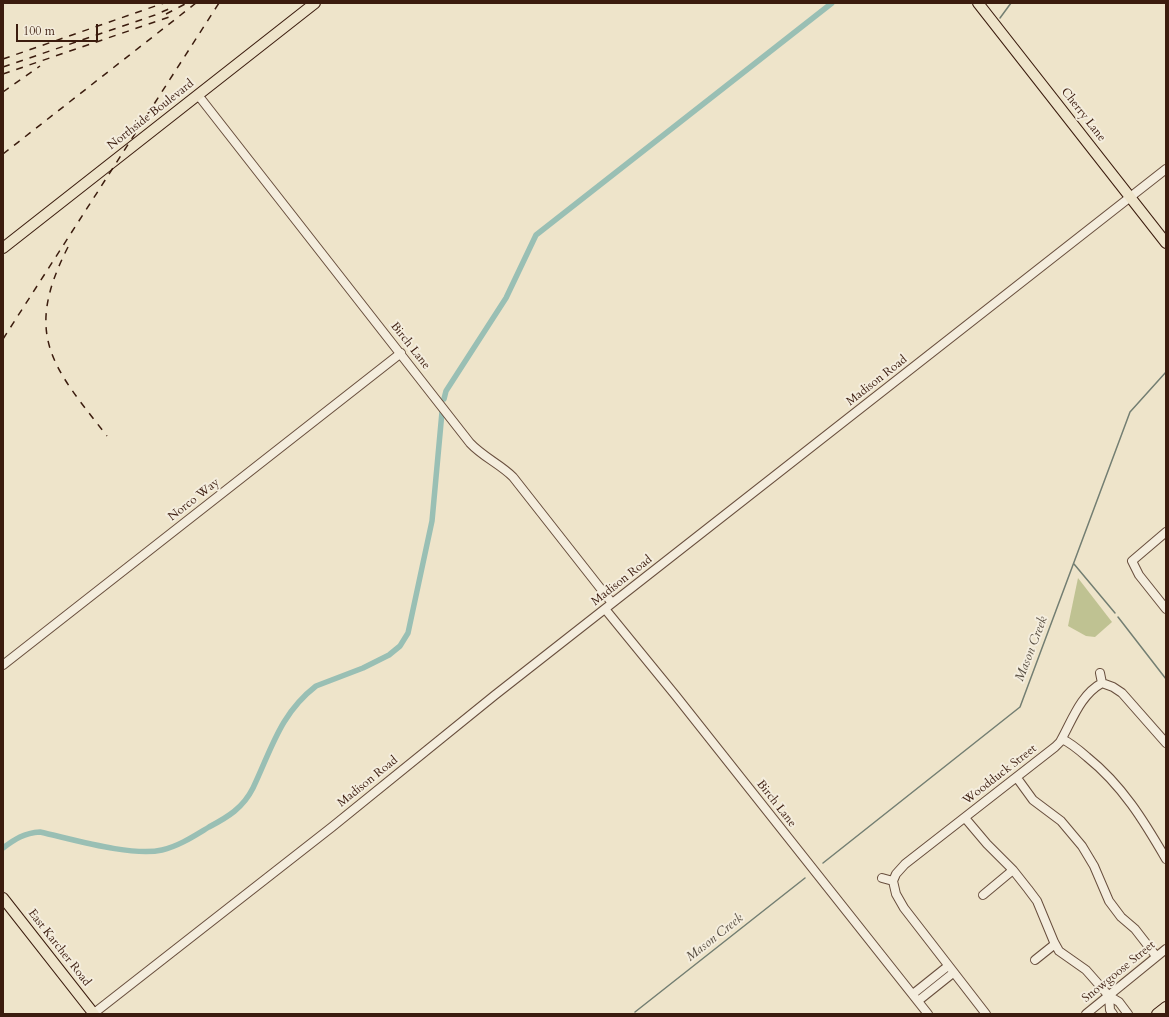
<!DOCTYPE html>
<html>
<head>
<meta charset="utf-8">
<style>
  body { margin:0 }
  #map { position:relative; width:1169px; height:1017px; overflow:hidden; background:#eee4ca; font-family:Cardo,serif }
  canvas { display:block }
  .frame { position:absolute; inset:0; border:4px solid #3b1c0e; pointer-events:none }
  .scale { position:absolute; left:16px; top:24px; width:82px; height:18px; box-sizing:border-box; border:2px solid #3b1c0e; border-top:0; padding-left:5px; font-size:12px; line-height:14px; white-space:nowrap; color:#3b1c0e; -webkit-text-stroke:3px #f4eddd; paint-order:stroke }
</style>
</head>
<body>
<div id="map">
<canvas width="1169" height="1017"></canvas>
<div class="frame"></div>
<div class="scale">100 m</div>
</div>
<script>
const c = document.querySelector('canvas').getContext('2d');
c.lineJoin = 'round';
function paint(path, color) {
  c.fillStyle = color;
  c.fill(path, 'evenodd');
}
function strokePath(path, color, width, dash) {
  c.strokeStyle = color;
  c.lineWidth = width;
  c.lineCap = dash ? 'butt' : 'round';
  c.setLineDash(dash || []);
  c.stroke(path);
}
function drawText(font, color, halo, rows, align = 'center') {
  c.font = font + ' Cardo,serif';
  c.lineWidth = 4;
  c.setLineDash([]);
  c.textBaseline = 'middle';
  c.strokeStyle = halo;
  c.fillStyle = color;
  for (const [text, x, y, turn = 0] of rows) {
    c.save();
    c.translate(x, y);
    c.rotate((+turn || 0) * Math.PI / 180);
    c.textAlign = isNaN(turn) ? turn : align;
    if (halo) c.strokeText(text, 0, 0);
    c.fillText(text, 0, 0);
    c.restore();
  }
}
paint(new Path2D(`
  M1078,578l34,44 -17,15 -9,-1 -18,-10z`), '#bfc292');
strokePath(new Path2D(`
  M1000,18l11,-15
  M1074,564l41,49
  M1118,617l48,62
  M823,863l197,-156 110,-295 36,-40
  M635,1012l170,-134`), '#737e72', 1.5);
strokePath(new Path2D(`
  M444,399l2,-8 60,-93 30,-63 296,-232
  M3,848c12,-9 21,-15 37,-16 32,7 92,25 122,18 17,-4 32,-14 47,-23 19,-10 34,-19 44,-39 19,-40 27,-74 63,-102l47,-18 26,-13 11,-9 8,-13 24,-112 10,-109`), '#99bfb4', 5.5);
const minor = new Path2D(`
  M198,95l272,348c13,14 30,21 43,34l99,126
  M1166,532l-34,29 7,14 27,34
  M605,609l71,87 252,318
  M3,665l398,-312
  M1100,673l2,10
  M1102,683l11,4 9,6 44,50
  M1062,739c9,4 17,11 25,18 35,28 57,64 79,102
  M1017,778l16,22 28,21 21,25 12,20 15,35 12,16 14,12 21,27
  M965,818l22,26 26,26 15,19 9,12 17,41 5,9 27,19 23,26
  M882,878l11,3
  M893,881l3,-7 9,-10 150,-117 5,-5c12,-21 20,-47 42,-59
  M893,881l3,13 8,14 82,106
  M983,895l30,-25
  M1035,960l20,-16
  M913,994l35,-28
  M918,1001l35,-28
  M93,1014l239,-187 163,-132 671,-526
  M1086,1014l80,-65
  M1113,1014l-3,-4 -1,-14 10,6 9,12`);
const major = new Path2D(`
  M978,3l188,240
  M3,248l312,-245
  M3,898l91,116
  M1157,1014l9,-7`);
strokePath(minor, '#684e3d', 10);
strokePath(major, '#3b1c0e', 12);
strokePath(minor, '#f4eddd', 8);
strokePath(major, '#eee4ca', 10);
strokePath(new Path2D(`
  M166,14l21,-11
  M3,59l161,-56
  M3,67l152,-52 16,-7
  M3,74l172,-59
  M3,92l37,-26
  M3,154l193,-151
  M68,247c-45,88 -16,119 39,189
  M3,339l216,-336`), '#3b1c0e', 1.5, [7, 7]);
drawText('12px', '#3b1c0e', '#f4eddd', [
  ["Northside Boulevard",151,115,-38],
  ["Cherry Lane",1083,115,52],
  ["Birch Lane",410,346,52],
  ["Madison Road",877,381,-38],
  ["Norco Way",194,500,-38],
  ["Madison Road",622,581,-38],
  ["Woodduck Street",1000,775,-38],
  ["Madison Road",368,782,-39],
  ["Birch Lane",776,804,52],
  ["East Karcher Road",59,948,52],
  ["Snowgoose Street",1119,972,-39]
]);
drawText('italic 13px', '#574d40', '#f4eddd', [
  ["Mason Creek",1032,649,-69],
  ["Mason Creek",715,938,-38]
]);
</script>
</body>
</html>
